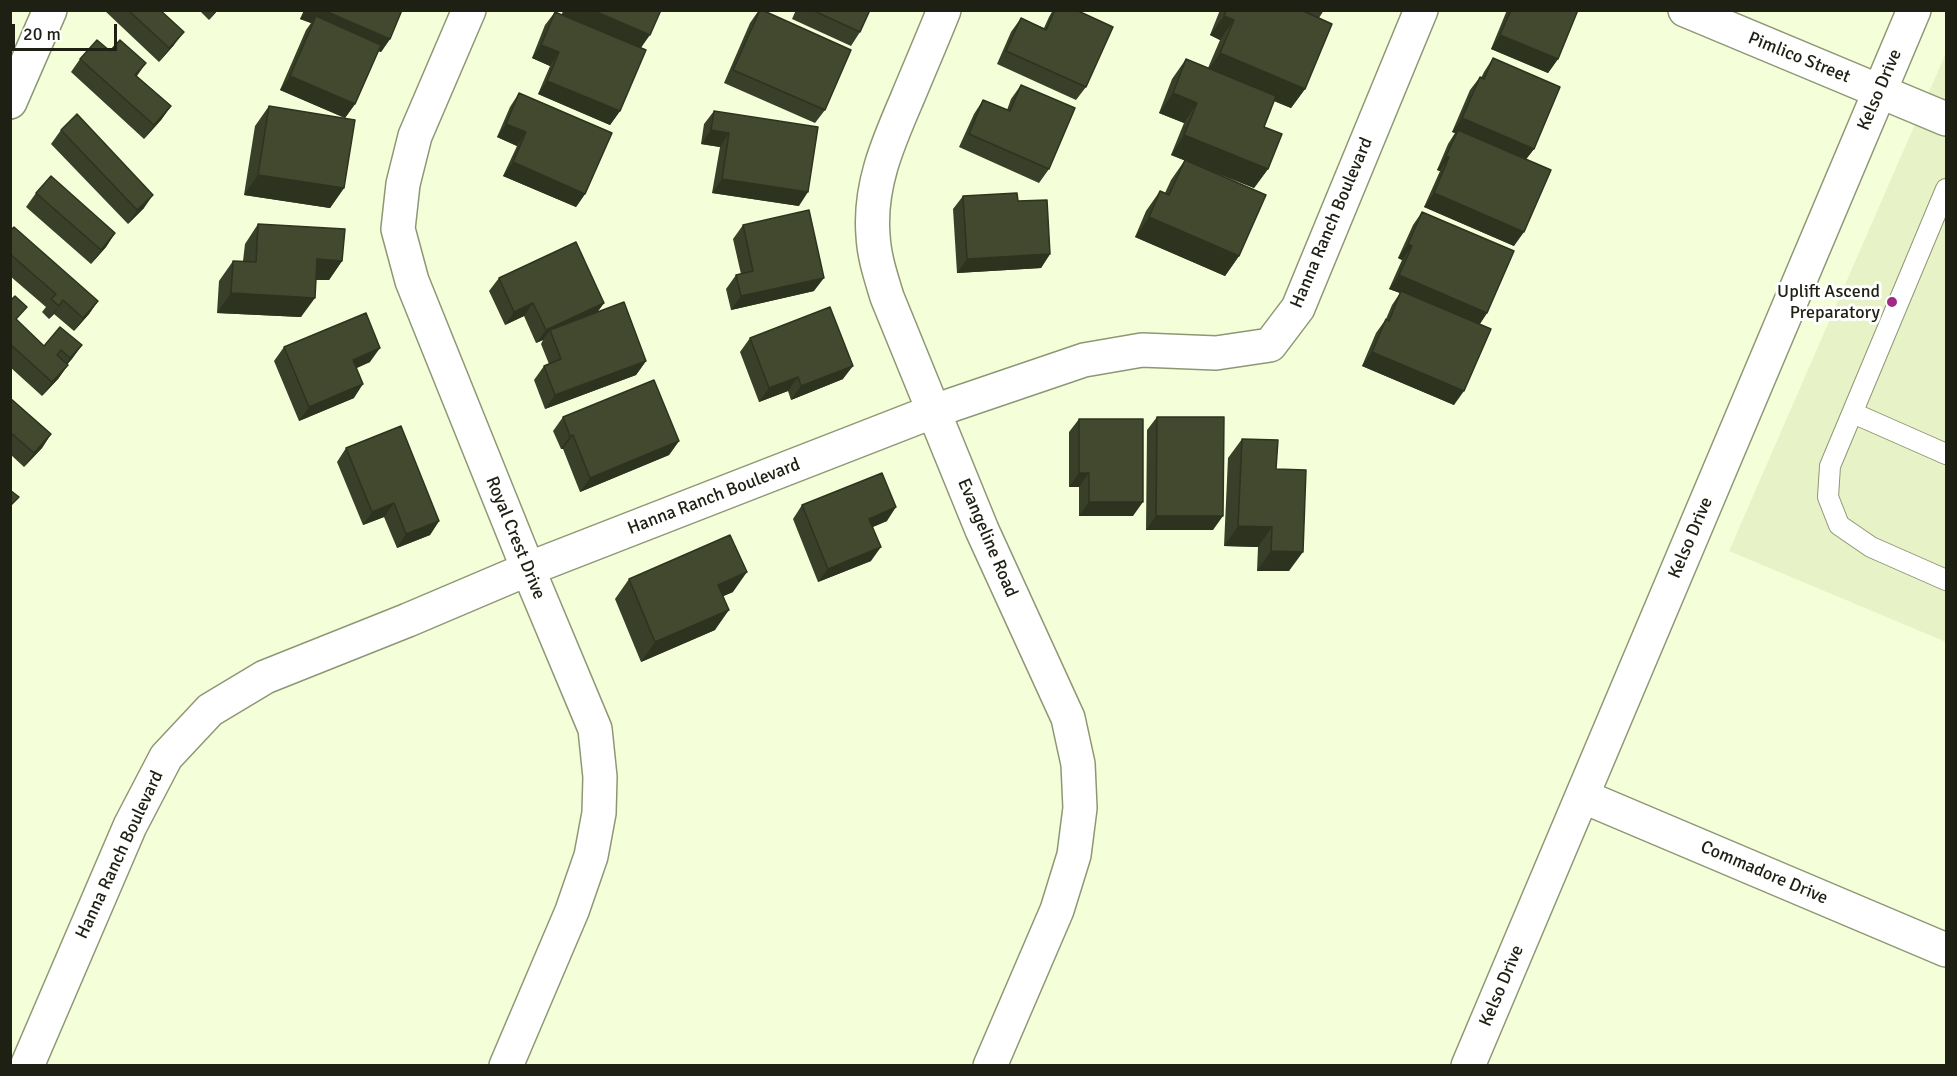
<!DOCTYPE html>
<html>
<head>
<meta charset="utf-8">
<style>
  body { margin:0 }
  #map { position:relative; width:1957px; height:1076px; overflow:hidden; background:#f4fed9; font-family:Signika,sans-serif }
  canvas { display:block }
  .frame { position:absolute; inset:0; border:12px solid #1d2013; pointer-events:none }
  .scale { position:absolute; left:12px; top:24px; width:105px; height:27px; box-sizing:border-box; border:3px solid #1d2013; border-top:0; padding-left:8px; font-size:18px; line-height:21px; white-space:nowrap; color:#1d2013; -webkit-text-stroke:4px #fff; paint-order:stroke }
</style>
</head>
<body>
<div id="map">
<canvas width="1957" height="1076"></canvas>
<div class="frame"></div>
<div class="scale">20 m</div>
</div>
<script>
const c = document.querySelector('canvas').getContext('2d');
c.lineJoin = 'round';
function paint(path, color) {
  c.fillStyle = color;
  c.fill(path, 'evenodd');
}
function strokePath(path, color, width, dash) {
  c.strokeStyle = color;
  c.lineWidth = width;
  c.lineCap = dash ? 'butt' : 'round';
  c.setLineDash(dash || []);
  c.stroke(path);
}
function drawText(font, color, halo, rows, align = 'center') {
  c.font = font + ' Signika,sans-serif';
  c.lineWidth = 6;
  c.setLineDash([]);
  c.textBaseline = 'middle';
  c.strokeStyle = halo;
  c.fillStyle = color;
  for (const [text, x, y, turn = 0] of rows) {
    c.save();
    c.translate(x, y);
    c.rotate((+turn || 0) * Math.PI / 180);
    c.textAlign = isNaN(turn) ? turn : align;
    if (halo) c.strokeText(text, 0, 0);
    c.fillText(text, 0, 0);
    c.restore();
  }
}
paint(new Path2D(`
  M1946,53v589l-217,-91z`), '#e7f3c6');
const lane = new Path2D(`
  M1946,189l-116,277 -2,31 11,28 32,22 75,33
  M1853,413l93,41`);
const street = new Path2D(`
  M469,10l-54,126 -12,48 -5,45 14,52 116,288 67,160 5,48 -1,36 -8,43 -19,55 -66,155
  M944,10c-12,30 -25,60 -37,89 -19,44 -38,87 -34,136 1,22 8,42 14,62l95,233 86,188 10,46 2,44 -6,47 -17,55 -67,156
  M1685,10l261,109
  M10,102l40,-92
  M1582,796l364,154
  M27,1066l103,-240 36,-69 44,-47 55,-33 143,-57 120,-51 406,-158 150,-51 58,-10 74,3 54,-8 28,-37 123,-298
  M1468,1066l446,-1056`);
strokePath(lane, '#8e9775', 22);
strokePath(street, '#8e9775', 36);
strokePath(lane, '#fff', 20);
strokePath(street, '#fff', 33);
paint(new Path2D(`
  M104,10h56l14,35 -15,17z
  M199,10h19l-9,10z
  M304,10h98l-12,29 -9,13 -3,-1 -23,53 -10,14 -65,-28 26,-60 5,-7 -11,-4z
  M563,10h98l-20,38 -21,63 -10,14 -72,-31 12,-28 -18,-8 13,-33 10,-13 7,3z
  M759,10l66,100 -10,13 -91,-40 26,-60z
  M796,10h74l-10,22 -9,14 -59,-27z
  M1053,10h23l10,77 -10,13 -79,-36 14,-32 10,-14 23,10 5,-11z
  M1220,10h104l-5,8 -14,71 -14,19 -17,-7 -10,26 4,42 -14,19 -83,-33 13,-32 -25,-10 13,-34 14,-20 22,9 12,-28 -10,-5z
  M1507,10h71l-20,49 -10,14 -57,-24z
  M110,51l36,12 -9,13 34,30 -10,14 -17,19 -73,-67 9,-13z
  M1493,58l41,91 -8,10 -12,87 -90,-39 16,-36 -3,-1 11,-26 7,-11 -3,-1 18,-42 10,-13 1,1 3,-6z
  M1021,85l28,84 -10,14 -80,-36 15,-33 9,-14 24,10 4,-11z
  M519,93l66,101 -9,13 -73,-31 14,-30 -20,-9 13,-30z
  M269,106l75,82 -14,20 -86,-13 11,-69z
  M714,111l85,95 -87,-13 8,-46 -19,-3 3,-20z
  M61,130l83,78 -16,16 -77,-80z
  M1185,160l54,96 -14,20 -90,-39 11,-26 14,-20 5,2 6,-13z
  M36,193l79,40 -9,14 -15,17 -65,-57z
  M963,196l55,5 32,53 -9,14 -84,5 -4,-64z
  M1422,212l65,101 -8,12 -25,80 -92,-39 14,-33 10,-14 6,-14 8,-12 -11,-4 13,-29 -4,-2 15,-33z
  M258,224l84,37 -13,19h-13l-15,37 -84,-4 2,-32 14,-20h10l2,-17z
  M743,225l71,66 -83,19 -5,-21 10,-14 5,-1 -8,-35z
  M10,231l88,70 -9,13 -15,17 -20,-17 -5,5 -7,-7 4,-5 -36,-31z
  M499,278l105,25 -7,9 49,49 -10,14 -91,34 -11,-29 10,-14 5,-2 -8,-20 2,-4 -7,3 -12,-27 -19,9 -16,-34z
  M10,301l7,20 27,25 38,-1 -15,20h1l-10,14 -16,17 -32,-29z
  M750,338l93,41 -52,21 -3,-9 -29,11 -19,-50z
  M284,347l86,15 -13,6 -3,30 -55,23 -25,-60z
  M10,398l41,36 -9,14 -18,19 -14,-13z
  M563,417l116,24 -10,14 -89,37 -17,-43h-2l-8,-18z
  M1157,417l56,113h-67l1,-100z
  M1079,419l54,97h-54v-29h-10v-55z
  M1242,439l34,30 13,102h-32l1,-24 -34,-1 4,-88z
  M346,448l93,73 -9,14 -33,13 -13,-31 -21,8 -26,-63z
  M802,505l85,16 -14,6 -2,34 -53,21 -25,-63z
  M629,579l104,13 -10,4 -8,34 -74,32 -26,-63z`), '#393f28');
paint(new Path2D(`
  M216,10h2l-9,10z
  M306,10h17l67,29 -9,13 -69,-28 4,-8 -5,7 -11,-4z
  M565,10h27l58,25 -10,14 -79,-34z
  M1224,16l10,4 -14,20 -10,-5z
  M184,32l-10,13 -15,17 10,-14z
  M1500,35l58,24 -10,14 -57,-24z
  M541,45l18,7 -9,14 -18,-8z
  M1220,53l85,36 -14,19 -85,-35z
  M290,76l65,28 -10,14 -65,-28z
  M547,81l73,30 -10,14 -72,-31z
  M1173,93l24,10 -13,20 -25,-10z
  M171,106l-10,14 -17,19 10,-14z
  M1462,118l72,31 -10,13 -66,-32 -3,3 -3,-1z
  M506,124l20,8 -9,14 -20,-9z
  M711,130l18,3 -9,14 -19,-3z
  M1184,135l84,34 -14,19 -83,-33z
  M1446,156l3,1 -9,14 -3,-1z
  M513,162l72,32 -9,13 -73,-31z
  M258,175l86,13 -14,20 -86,-13z
  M722,179l86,13 -9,14 -87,-13z
  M1434,193l90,39 -10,14 -90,-39z
  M153,195l-9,13 -16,16 9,-14z
  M1149,217l90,39 -14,20 -90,-39z
  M115,233l-9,14 -15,17 10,-14z
  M1408,244l4,2 -10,14 -4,-2z
  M1050,254l-9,14 -84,5 10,-14z
  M317,259l25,2 -13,19 -26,-1z
  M1399,275l88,38 -9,14 -77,-36 -1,2 -11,-4z
  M824,278l-10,13 -83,19 10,-14z
  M231,293l84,5 -14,19 -84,-4z
  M63,300l-9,14 -5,5 10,-13z
  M98,301l-9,13 -15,17 9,-13z
  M533,303l-9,13 -19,9 9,-13z
  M604,303l-10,14 -44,13 -7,10 -7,3 10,-13z
  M82,345l-10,14 -12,13 10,-14z
  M380,348l-10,14 -26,11 9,-13z
  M1372,352l92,39 -10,14 -92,-39z
  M646,361l-10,14 -91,34 10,-14z
  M68,365l-10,14 -16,17 10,-14z
  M853,366l-10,13 -52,21 10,-14z
  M798,377l-10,14 -29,11 10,-14z
  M363,384l-9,14 -55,23 10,-14z
  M51,434l-9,14 -18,19 10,-14z
  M573,435l-10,14h-2l9,-13z
  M679,441l-10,14 -89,37 10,-14z
  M1079,473h10l-10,14h-10z
  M1089,502h54l-10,14h-54z
  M394,503l-10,14 -21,8 9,-13z
  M896,507l-9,14 -27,11 9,-13z
  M1156,516h67l-10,14h-67z
  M439,521l-9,14 -33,13 9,-14z
  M1238,526l34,1 -14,20 -34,-1z
  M881,547l-10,14 -53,21 10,-13z
  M1271,551l32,1 -14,19h-32z
  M747,572l-14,20 -28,12 13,-19z
  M729,610l-14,20 -74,32 14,-20z`), '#2e3320');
const building = new Path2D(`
  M128,10h32l24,22 -15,16z
  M323,10h79l-12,29z
  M592,10h69l-11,25z
  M760,10h2l89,40 -26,60 -92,-40z
  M812,10h58l-10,22z
  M1055,10h21l37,17 -27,60 -80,-36 15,-33 25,12z
  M1226,10h75l31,14 -27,65 -85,-36 14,-33 -10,-4z
  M1511,10h67l-20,49 -58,-24z
  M555,12l91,38 -26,61 -73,-30 12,-29 -18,-7z
  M316,16l65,29 -26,59 -65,-28z
  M97,40l13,11 10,-11 26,23 -11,12 36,31 -17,19 -74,-66z
  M1493,58l67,29 -26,62 -72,-31 18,-41 4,2z
  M1186,59l90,37 -12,31 18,7 -14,35 -84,-34 13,-32 -24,-10z
  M1021,85l54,23 -26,61 -80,-35 14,-34 27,11z
  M519,93l93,40 -27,61 -72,-32 13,-30 -20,-8z
  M269,106l86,14 -11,68 -86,-13z
  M714,111l104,16 -10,65 -86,-13 7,-46 -18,-3z
  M77,114l76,81 -16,15 -76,-80z
  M1458,130l93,40 -27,62 -90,-39 15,-36 -3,-1z
  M1185,160l81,35 -27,61 -90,-39 11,-26 9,4z
  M51,176l64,57 -14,17 -65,-57z
  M1017,193l1,8 29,-1 3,54 -83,5 -4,-63z
  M809,210l15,68 -83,18 -5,-21 17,-4 -10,-46z
  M1422,212l92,39 -27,62 -88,-38 13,-29 -4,-2z
  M258,224l87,5 -3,32 -25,-2 -2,39 -84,-5 2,-32 23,1z
  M14,227l84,74 -15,17 -20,-18 -4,6 -8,-7 5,-5 -46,-40v-23z
  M576,242l28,61 -58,27 -13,-27 -19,9 -15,-34z
  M1401,291l90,38 -27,62 -92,-39 14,-33 3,2z
  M15,296l12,11 -11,12 28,27 16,-19 22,18 -12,13 -9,-8 -4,5 11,10 -16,17 -42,-38v-43z
  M624,302l22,59 -91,34 -11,-29 17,-7 -11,-29z
  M830,307l23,59 -52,20 -3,-9 -29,11 -19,-50z
  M366,313l14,35 -27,12 10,24 -54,23 -25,-60z
  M654,380l25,61 -89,37 -17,-43 -3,1 -7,-19z
  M10,398l41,36 -17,19 -24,-21z
  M1157,417h67l-1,99h-67z
  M1079,419h64v83h-54v-29h-10z
  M401,426l38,95 -33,13 -12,-31 -22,9 -26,-64z
  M1242,439l36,1 -2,29 30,1 -3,82 -32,-1 1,-24 -34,-1z
  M882,473l14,34 -27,12 12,28 -53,22 -26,-64z
  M10,490l9,7 -9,9z
  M730,535l17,37 -29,13 11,25 -74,32 -26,-63z`);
paint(building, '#42492e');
strokePath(building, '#2e3320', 1.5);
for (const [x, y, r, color] of [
  [1892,302,6,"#9f2983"]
]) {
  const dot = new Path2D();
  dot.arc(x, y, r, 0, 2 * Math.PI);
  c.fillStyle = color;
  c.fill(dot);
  strokePath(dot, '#fff', 2);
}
drawText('18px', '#1d2013', '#fff', [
  ["Pimlico Street",1799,58,22],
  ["Kelso Drive",1880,90,-67],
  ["Hanna Ranch Boulevard",1332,223,-67],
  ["Hanna Ranch Boulevard",714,497,-21],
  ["Royal Crest Drive",515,538,68],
  ["Evangeline Road",987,538,67],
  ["Kelso Drive",1691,538,-67],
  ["Hanna Ranch Boulevard",120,855,-65],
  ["Commadore Drive",1764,873,23],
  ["Kelso Drive",1502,986,-67]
]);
drawText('18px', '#1d2013', '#fff', [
  ["Uplift Ascend",1880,292],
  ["Preparatory",1880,313]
], 'right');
</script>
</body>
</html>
